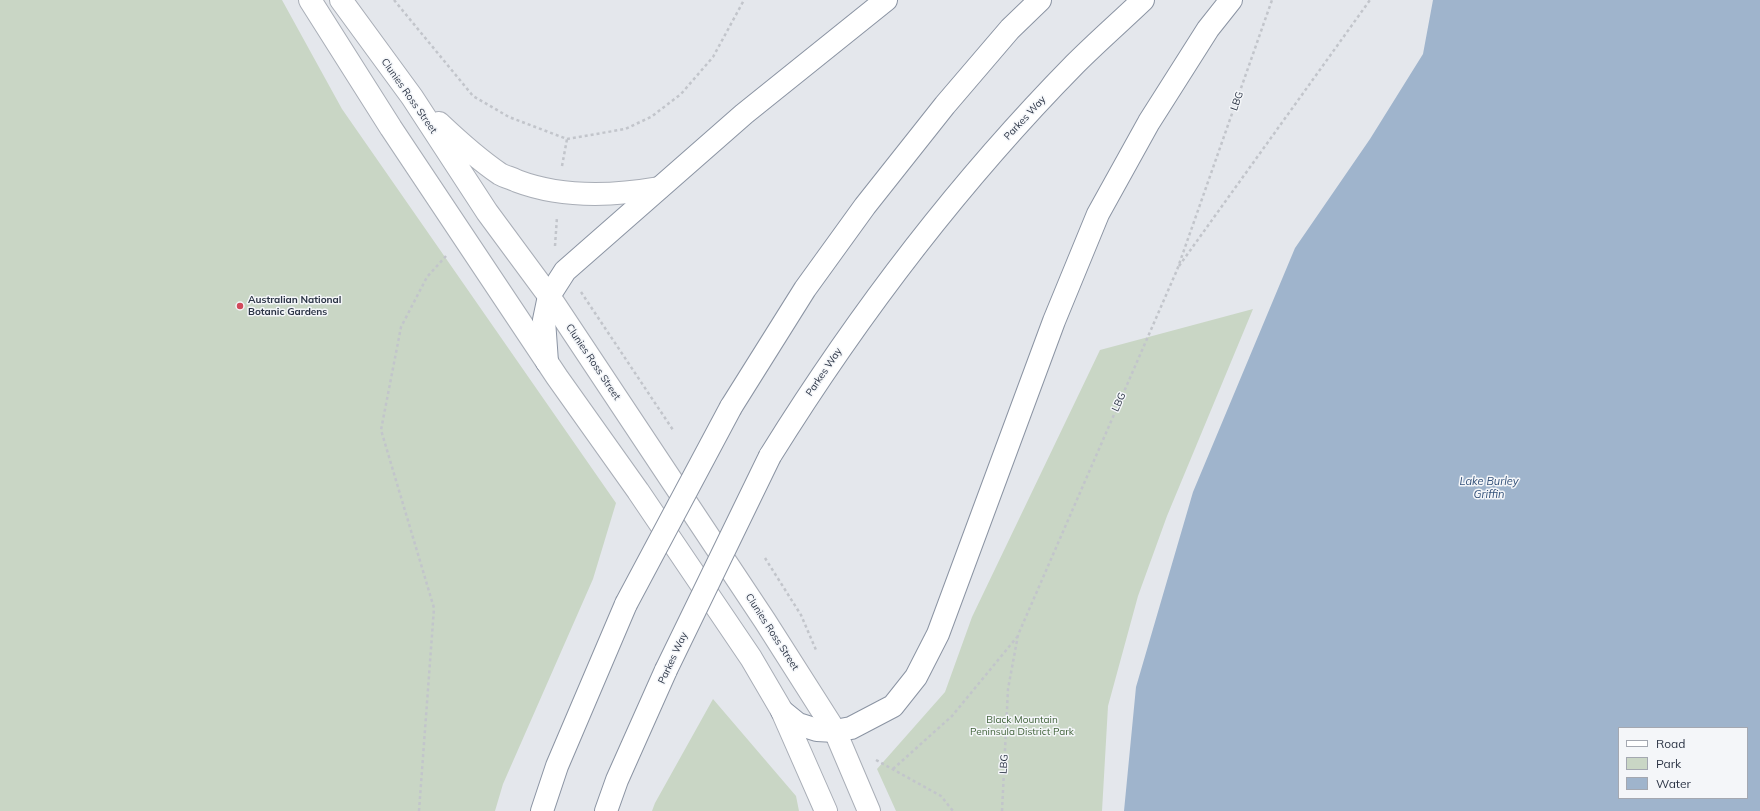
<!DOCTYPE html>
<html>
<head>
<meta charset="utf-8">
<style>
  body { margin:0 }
  #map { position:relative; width:1760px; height:811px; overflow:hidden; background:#e4e7ec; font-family:Mulish,sans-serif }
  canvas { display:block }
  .legend { position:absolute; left:1618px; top:727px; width:130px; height:72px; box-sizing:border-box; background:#f4f6f9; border:1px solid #a4a8b1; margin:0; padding:5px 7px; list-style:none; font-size:12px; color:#2b3445 }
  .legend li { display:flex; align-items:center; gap:8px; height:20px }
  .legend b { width:20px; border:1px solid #a4a8b1 }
</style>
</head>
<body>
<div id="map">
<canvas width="1760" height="811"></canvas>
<ul class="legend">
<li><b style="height:5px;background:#fff"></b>Road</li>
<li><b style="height:11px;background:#c9d6c5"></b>Park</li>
<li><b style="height:11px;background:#9fb4cc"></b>Water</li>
</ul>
</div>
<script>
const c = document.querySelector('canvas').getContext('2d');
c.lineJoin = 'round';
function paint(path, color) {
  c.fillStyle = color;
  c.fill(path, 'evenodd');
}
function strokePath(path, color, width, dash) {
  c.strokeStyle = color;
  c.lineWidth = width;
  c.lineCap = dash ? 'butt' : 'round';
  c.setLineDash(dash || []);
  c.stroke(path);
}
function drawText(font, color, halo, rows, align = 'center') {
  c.font = font + ' Mulish,sans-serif';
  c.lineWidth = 3;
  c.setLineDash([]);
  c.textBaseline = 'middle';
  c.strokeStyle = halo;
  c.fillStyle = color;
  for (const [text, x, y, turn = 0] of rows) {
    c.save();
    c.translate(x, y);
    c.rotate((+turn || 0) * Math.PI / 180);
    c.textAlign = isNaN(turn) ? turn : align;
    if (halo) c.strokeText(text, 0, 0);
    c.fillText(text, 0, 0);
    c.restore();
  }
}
paint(new Path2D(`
  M0,0h282l60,109 274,394 -23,76 -90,205 -8,27h-495z
  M1253,309l-86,207 -29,80 -30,110 -6,105h-206l-19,-42 68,-77 27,-75 128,-267z
  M713,699l83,97 3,15h-147l3,-8z`), '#c9d6c5');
paint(new Path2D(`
  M1433,0h327v811h-636l12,-124 57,-195 102,-244 75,-109 53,-85zM1619,728h128v70h-128z`), '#9fb4cc');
const secondary = new Path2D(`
  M310,0l81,128 166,249 81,114 113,167 31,53 44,100
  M341,0l71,97 75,115 62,84 216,325 70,110 34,80
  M439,123c19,18 39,36 61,51 5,3 12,4 17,7 45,17 96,15 142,7`);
const highway = new Path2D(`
  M547,362l-3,-42 5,-24 16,-25 179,-157 142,-114
  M731,407l74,-118 60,-83 80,-101 65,-76 30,-29
  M770,456c87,-140 189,-274 305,-392 22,-22 46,-43 68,-64
  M782,711l16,13 19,6 18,1 16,-3 42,-22 23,-29 22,-43 116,-313 44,-107 51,-92 59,-93 23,-29
  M542,811l15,-45 69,-162
  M606,811l11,-31 49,-110`);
strokePath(secondary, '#a9aeb7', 24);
strokePath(highway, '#8b94a3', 24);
strokePath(new Path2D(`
  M394,0l79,96 36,21 58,22 58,-10 26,-12 30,-23 32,-37 31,-57
  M562,166l5,-27
  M555,246l2,-29
  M1179,266l191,-266
  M581,292l92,138
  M765,558l36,57 15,35
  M876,760l65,36 12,15
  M893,769l59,-53 65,-79
  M419,811l15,-203 -53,-178 20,-103 26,-50 19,-21
  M1002,811l6,-122 10,-54 159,-365 95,-270`), '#c2c5cb', 2.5, [3, 3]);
strokePath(secondary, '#fff', 22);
strokePath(highway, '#fff', 22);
const highwayBridge = new Path2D(`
  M626,604l105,-197
  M666,670l104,-214`);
strokePath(highwayBridge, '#8b94a3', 24, []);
strokePath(highwayBridge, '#fff', 22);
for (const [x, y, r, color] of [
  [240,306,4,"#d1495b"]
]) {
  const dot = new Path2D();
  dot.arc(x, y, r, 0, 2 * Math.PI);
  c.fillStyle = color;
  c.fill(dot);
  strokePath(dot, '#f4f6f9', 1.5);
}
drawText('10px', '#2b3445', '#f4f6f9', [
  ["Clunies Ross Street",409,96,55],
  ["LBG",1237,101,-71],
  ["Parkes Way",1025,118,-47],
  ["Clunies Ross Street",593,362,56],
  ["Parkes Way",824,372,-56],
  ["LBG",1119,402,-66],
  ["Clunies Ross Street",772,632,57],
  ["Parkes Way",673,658,-65],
  ["LBG",1004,764,-87]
]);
drawText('bold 10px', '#2b3445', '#f4f6f9', [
  ["Australian National",248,300],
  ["Botanic Gardens",248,312]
], 'left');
drawText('10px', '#3f6138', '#f4f6f9', [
  ["Black Mountain",1022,720],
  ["Peninsula District Park",1022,732]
]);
drawText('italic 11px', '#34527a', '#f4f6f9', [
  ["Lake Burley",1489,482],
  ["Griffin",1489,495]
]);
</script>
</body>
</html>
